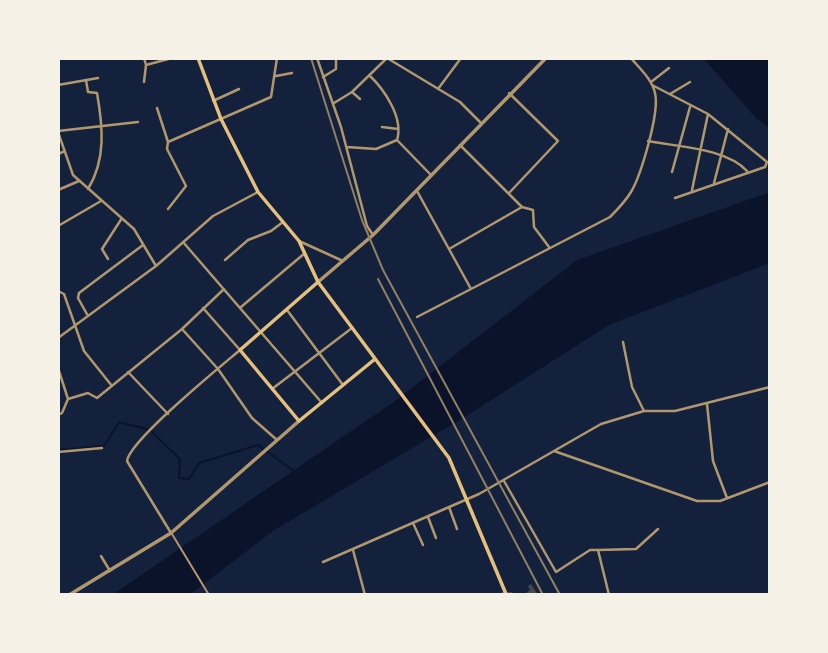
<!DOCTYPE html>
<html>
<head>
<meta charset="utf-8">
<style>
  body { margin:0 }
  #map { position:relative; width:828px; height:653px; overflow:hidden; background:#14213d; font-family:"PT Serif",serif }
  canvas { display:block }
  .frame { position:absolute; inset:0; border:60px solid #f6f1e7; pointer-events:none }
</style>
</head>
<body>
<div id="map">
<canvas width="828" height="653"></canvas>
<div class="frame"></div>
</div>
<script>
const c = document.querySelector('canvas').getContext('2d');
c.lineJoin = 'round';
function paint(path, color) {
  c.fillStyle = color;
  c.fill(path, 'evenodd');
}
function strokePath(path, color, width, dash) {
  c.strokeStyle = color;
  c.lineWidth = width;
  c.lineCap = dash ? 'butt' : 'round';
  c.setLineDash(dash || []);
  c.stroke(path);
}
paint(new Path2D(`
  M703,58h67v71l-13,-10z
  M770,192v71l-161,62 -138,88 -198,118 -84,64h-77l283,-194 182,-141z`), '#0b132b');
strokePath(new Path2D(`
  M58,450l46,-4 15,-24 31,8 30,29 -1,19 10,1 10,-16 59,-18 36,26`), '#0b132b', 2);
paint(new Path2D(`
  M531,584l7,11h-14l6,-5 -2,-4z`), '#48494c');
strokePath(new Path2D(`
  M172,534l37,61`), '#b1986c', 2);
strokePath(new Path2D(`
  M144,58l2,7 26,-7
  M317,58l24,69 26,99 6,9
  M387,58l73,44 20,20
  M369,75c15,14 35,43 28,65
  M276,76l16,-3
  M323,77l13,-8v-11
  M86,80l2,12 9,1c6,34 9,67 -9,96
  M144,82l2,-17
  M651,82l18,-14
  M58,85l40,-7
  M652,85l56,29 59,48 -2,5 -90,31
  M438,89l23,-31
  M352,92l8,7
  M509,93l49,48 -48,51
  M670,94l20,-12
  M213,101l26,-12
  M334,103l18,-11 35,-34
  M157,108l11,34 -1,7 19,37 -18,23
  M382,127l16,2
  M58,131l80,-9
  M58,132l15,43 61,54 22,37
  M397,140l34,35
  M648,141c30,6 78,7 99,30
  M168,142l103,-45 6,-39
  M460,145l62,62
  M347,147l29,2 21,-9
  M58,154l7,-3
  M672,172l18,-65
  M714,183l14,-54
  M58,190l21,-9
  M692,190l16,-76
  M417,191l54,98
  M58,226l43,-25
  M299,241l44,20
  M183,242l139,161
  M58,247v13
  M449,249l73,-42 11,3 1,17 15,20
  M108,259l-6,-10 20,-31
  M225,260l23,-20 23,-9 12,-9
  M58,291l6,3 20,57 28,35
  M241,307l64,-54
  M287,310l56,75
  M88,316l-10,-18 1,-5 64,-48
  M417,317l193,-100c8,-8 15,-15 21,-25 10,-17 29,-80 24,-99 -3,-14 -16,-25 -24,-35
  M182,329l36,40 34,49 25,22
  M58,338l98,-72 57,-50 45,-24
  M623,342l9,45 12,24
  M58,368l10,31 -6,14 -4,2
  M128,372l40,42
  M272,389l80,-61
  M68,399l20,-6 9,5 85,-69 42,-40
  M707,404l6,57 14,37
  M554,451l143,50h23l50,-19
  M58,452l44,-4
  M504,481l52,91 34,-22h8l11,45
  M449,507l8,22
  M428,517l8,21
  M413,523l10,22
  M171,533l-44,-72c3,-21 93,-94 113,-111l-37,-42
  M353,550l12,45
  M598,550l38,-1 22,-20
  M101,556l9,15
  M323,562l156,-68 122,-70 43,-13h31l95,-24`), '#b1986c', 2.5);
strokePath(new Path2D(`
  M318,282l55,-47 173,-177
  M69,595l102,-62 128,-112`), '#b1986c', 3.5);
strokePath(new Path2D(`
  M198,58l23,61 37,73 41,49 19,41 131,176 57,136
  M318,282l-78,68 59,71 76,-62`), '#e5c07b', 3.5);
strokePath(new Path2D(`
  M502,595h10`), '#e5c07b', 4.5);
strokePath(new Path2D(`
  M311,58l51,162 21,50 177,325
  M378,279l165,316`), '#918062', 2);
</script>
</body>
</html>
